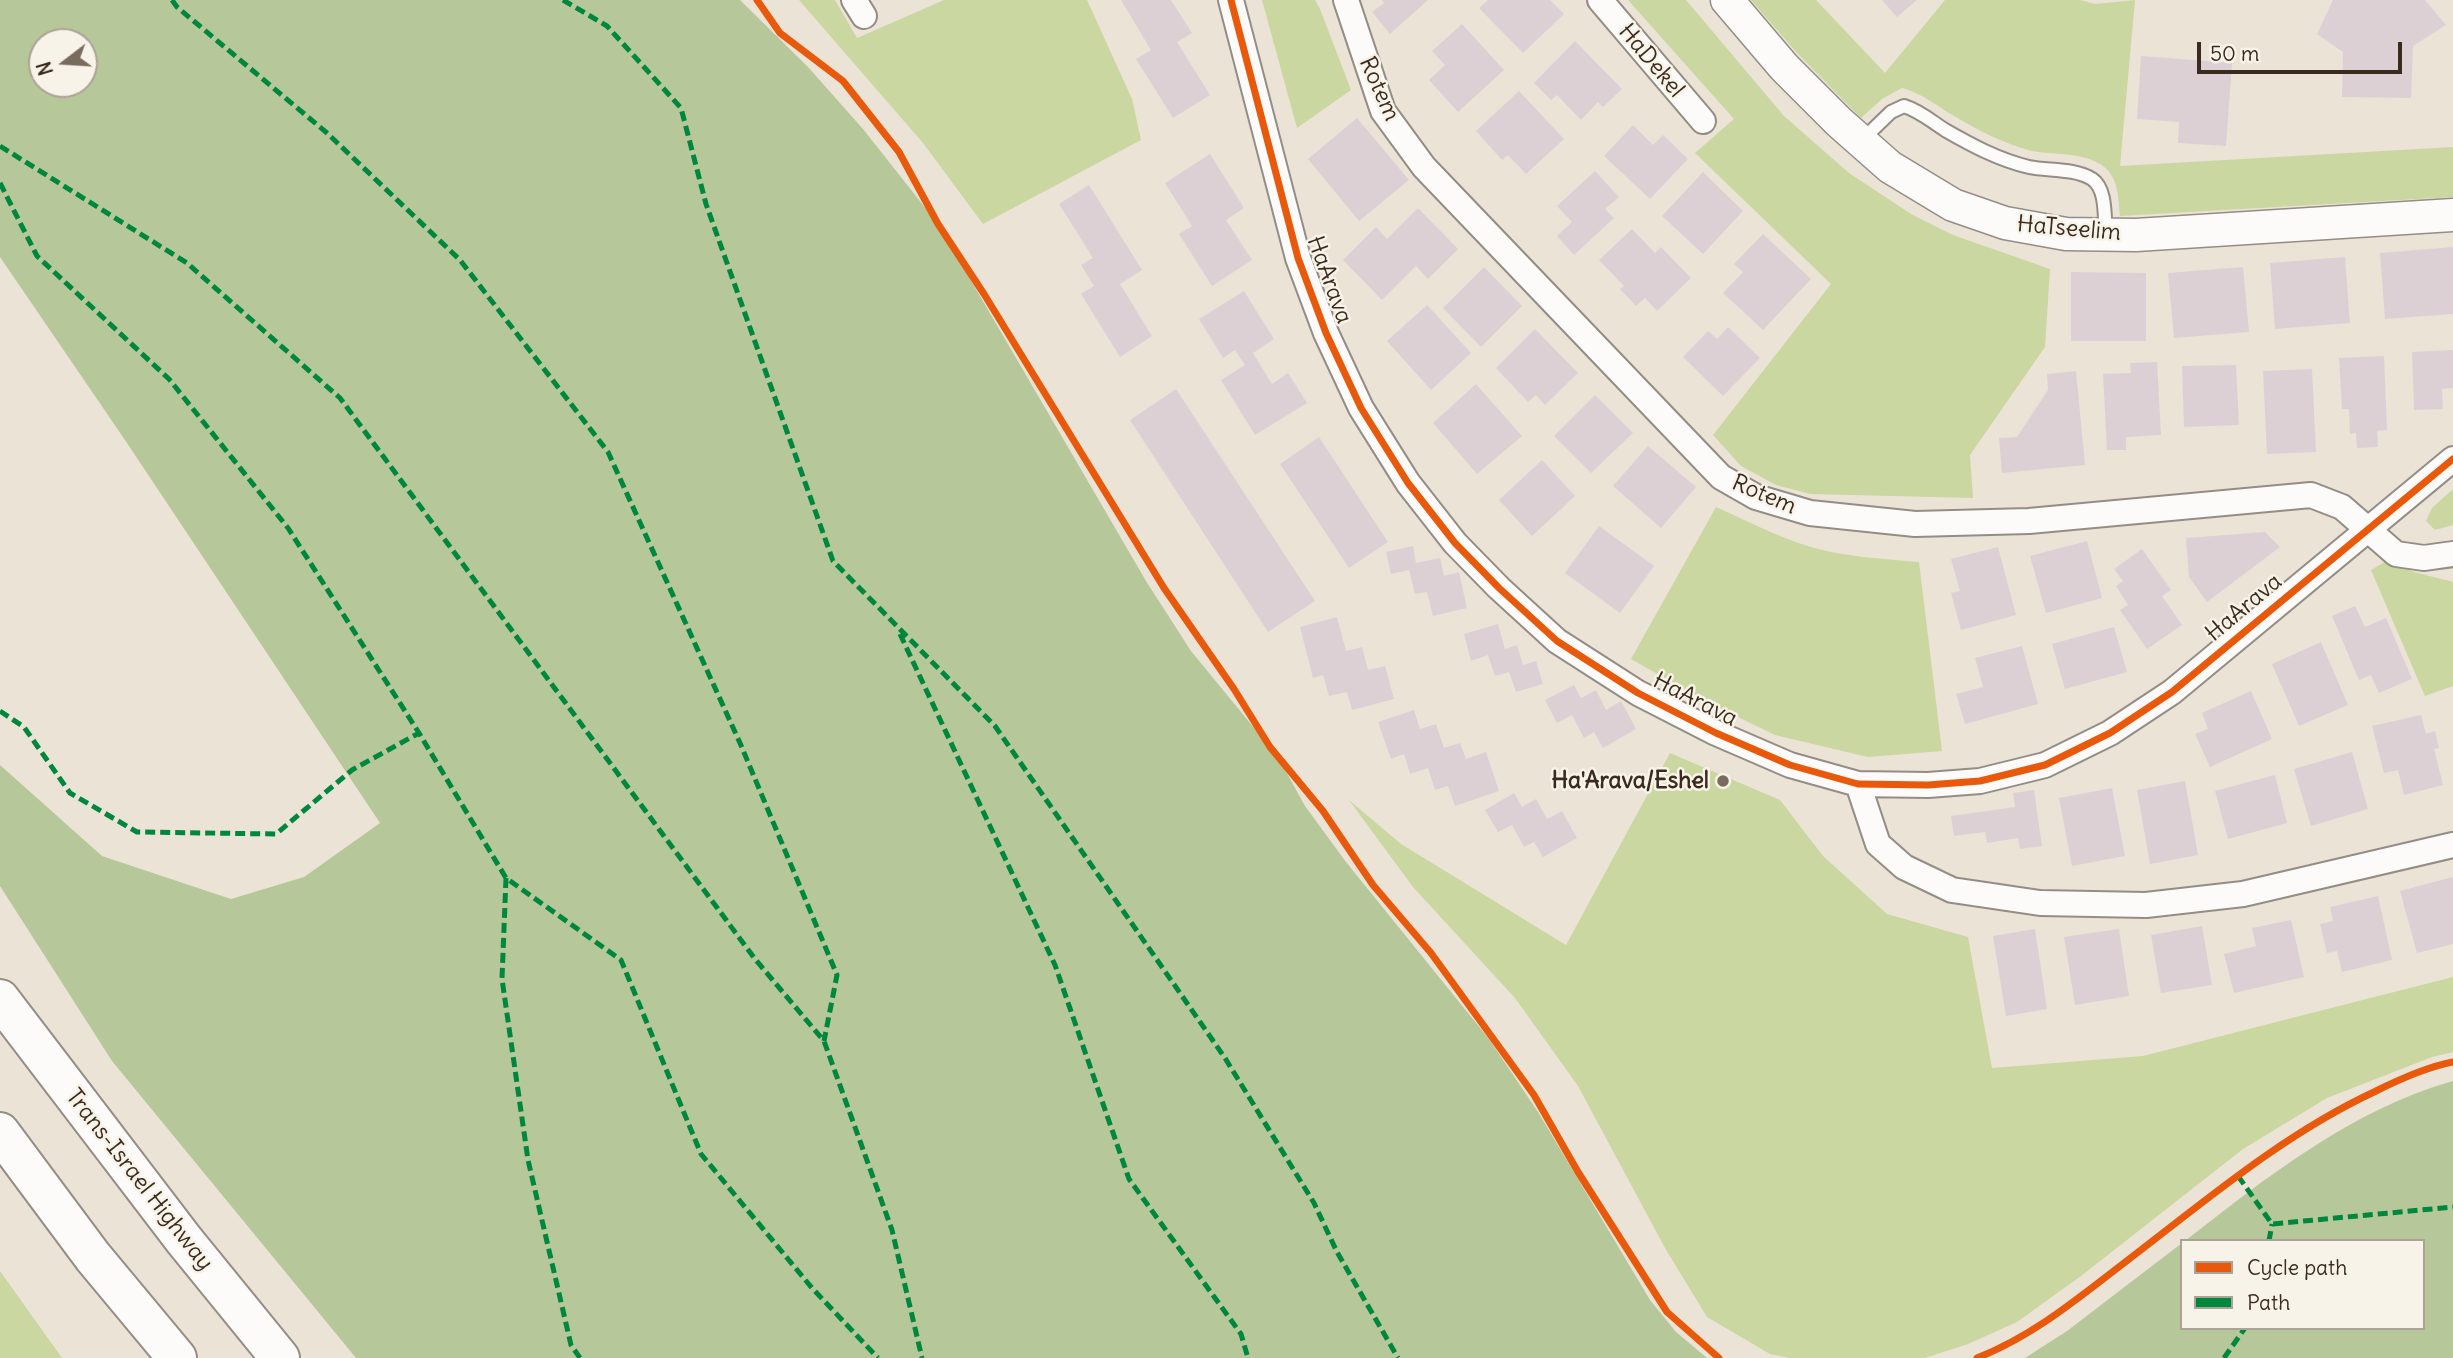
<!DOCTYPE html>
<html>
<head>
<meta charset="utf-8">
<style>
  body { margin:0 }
  #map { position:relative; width:2453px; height:1358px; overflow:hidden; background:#ebe3d6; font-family:Delius,sans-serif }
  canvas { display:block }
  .legend { position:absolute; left:2180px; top:1239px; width:245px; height:91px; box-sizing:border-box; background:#f7f3e8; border:2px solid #aca397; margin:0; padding:9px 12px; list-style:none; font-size:21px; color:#3b2a1e }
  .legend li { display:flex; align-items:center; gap:14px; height:35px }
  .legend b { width:35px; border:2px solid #aca397 }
  .north { position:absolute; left:28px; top:28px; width:70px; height:70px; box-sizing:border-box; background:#f7f3e8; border:2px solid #aca397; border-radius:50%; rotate:253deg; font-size:19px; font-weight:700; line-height:28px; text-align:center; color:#3b2a1e }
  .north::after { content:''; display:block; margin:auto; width:24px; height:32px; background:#796b5e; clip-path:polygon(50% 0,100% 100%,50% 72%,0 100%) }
  .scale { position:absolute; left:2197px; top:42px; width:205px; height:32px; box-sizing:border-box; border:4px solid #3b2a1e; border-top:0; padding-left:9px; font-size:21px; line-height:24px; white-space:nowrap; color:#3b2a1e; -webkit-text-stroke:5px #f7f3e8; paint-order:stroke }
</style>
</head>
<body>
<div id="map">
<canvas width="2453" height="1358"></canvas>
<ul class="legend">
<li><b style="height:9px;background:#e8590c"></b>Cycle path</li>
<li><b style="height:9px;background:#00873e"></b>Path</li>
</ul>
<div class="north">N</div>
<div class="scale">50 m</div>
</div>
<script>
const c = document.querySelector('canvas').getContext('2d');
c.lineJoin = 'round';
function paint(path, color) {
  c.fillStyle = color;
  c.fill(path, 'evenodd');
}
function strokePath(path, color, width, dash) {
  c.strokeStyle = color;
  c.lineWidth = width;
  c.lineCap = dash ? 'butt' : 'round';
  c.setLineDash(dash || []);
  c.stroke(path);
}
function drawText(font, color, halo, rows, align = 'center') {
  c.font = font + ' Delius,sans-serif';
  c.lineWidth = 5;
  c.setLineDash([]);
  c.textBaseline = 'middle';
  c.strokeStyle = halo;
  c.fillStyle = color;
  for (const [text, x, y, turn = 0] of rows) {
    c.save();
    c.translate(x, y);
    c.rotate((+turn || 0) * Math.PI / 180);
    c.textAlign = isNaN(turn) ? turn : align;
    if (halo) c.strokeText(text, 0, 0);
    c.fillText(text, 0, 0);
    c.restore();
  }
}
paint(new Path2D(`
  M799,0h36l22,38 87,-38h143l45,99 9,41 -158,84 -60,-81z
  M1262,0h53l5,9 31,81 -54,38z
  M1628,0h58l98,116 65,57 62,41 42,21 97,34 -5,78 -75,108 3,43 -163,-4 -34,-9 -35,-19 -28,-31 118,-151 -136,-131 39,-34z
  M1751,0h65l69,73 60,-73h135l16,4 39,-4 -15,166 333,-19v50l-333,19c-2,-20 -1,-40 -20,-52 -19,-12 -47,-9 -68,-13 -28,-7 -54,-21 -78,-35 -20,-12 -29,-21 -52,-28l-20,11 -21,19 -63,-64z
  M2453,489v36l-18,5 -9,-9 6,-13z
  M1716,507c31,14 62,30 95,40 35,10 73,12 108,15l23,189 -74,6 -93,-22 -70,-34 -74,-42z
  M2388,560l26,12 39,10v104l-28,10 -54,-126z
  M1670,753l110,47 43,56 64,58 81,23 24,131 151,-12 310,-79v75l-21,5 -105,41 -84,51 -162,127 -64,46 -49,22 -43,14h-135l-20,-4 -63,-37 -42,-69 -87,-162 -63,-88 -102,-111 -64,-87 52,44 165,101z
  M0,1271l62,87h-62z`), '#cad7a1');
paint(new Path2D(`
  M0,0h740l68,67 55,62 75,95 208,357 45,70 87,106 27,49 41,56 143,177 49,73 112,188 26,32 31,26h-1351l-244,-297 -112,-175v-121l102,91 129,43 73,-22 76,-54 -253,-380 -127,-186zM42,42h42v42h-42z
  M2453,1081v277h-428l42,-27 115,-88v85h241v-87h-238c82,-64 166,-131 268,-160z`), '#b6c899');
paint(new Path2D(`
  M1121,0h50l21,33 -15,9 33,53 -37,23 -37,-59 15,-9z
  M1382,0h46l-38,34 -18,-22 12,-9z
  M1488,0h62l14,14 -41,39 -44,-45z
  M1882,0h35l-20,17z
  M2333,0h92l21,25 -33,21 -2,52 -69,-1 1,-45 -26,-18z
  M1462,24l42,46 -46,42 -29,-32 16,-15 -13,-14z
  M1575,41l47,48 -19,18 -5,-5 -17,18 -24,-25 -6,5 -17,-17z
  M2141,56l91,7 -6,83 -48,-3 1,-21 -42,-3z
  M1519,91l45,48 -38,35 -18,-19 -6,5 -26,-29z
  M1357,118l52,62 -50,41 -51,-62z
  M1633,125l20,20 10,-10 25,24 -38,40 -46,-43z
  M1210,154l34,54 -18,12 26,40 -40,26 -33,-52 13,-8 -27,-43z
  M1595,171l24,26 -14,12 9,9 -40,37 -17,-19 15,-14 -15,-16z
  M1703,172l40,39 -40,43 -41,-38z
  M1089,185l53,85 -22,14 32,52 -32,21 -39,-63 13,-8 -13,-21 12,-7 -34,-54z
  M1418,208l40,41 -30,30 -12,-13 -34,34 -39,-40 33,-33 11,12z
  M1632,229l23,24 6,-6 30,31 -34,33 -12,-13 -9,8 -16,-17 4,-3 -25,-26z
  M1763,234l48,45 -48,51 -40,-37 20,-21 -9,-8z
  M2453,247v67l-68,5 -5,-66z
  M2345,257l5,66 -75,6 -5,-66z
  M1484,267l38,39 -41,41 -38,-39z
  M2243,267l6,65 -75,6 -6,-65z
  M2071,272l75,1v68h-75z
  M1244,291l30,48 -21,14 19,31 16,-11 19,30 -52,32 -34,-55 24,-15 -10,-15 -12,8 -24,-39z
  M1427,305l44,48 -40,37 -44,-49z
  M1728,327l32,31 -37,38 -40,-39 25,-26 9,8z
  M1535,329l43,44 -33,32 -9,-10 -8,7 -32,-34z
  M2453,350v38l-11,1 1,20 -29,1 -2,-58z
  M2384,356l3,74 -10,1 1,16 -21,1 -1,-15 -6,1 -1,-25h-7l-3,-51z
  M2157,362l4,73 -35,2v13h-19l-4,-76 28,-1 -1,-10z
  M2236,365l3,60 -55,2 -2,-61z
  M2312,369l4,83 -49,2 -4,-83z
  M2076,371l9,94 -83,8 -3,-35 18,-1 31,-47 -1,-16z
  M1476,384l46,52 -45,38 -44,-51z
  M1176,389l139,212 -47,31 -138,-212z
  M1595,395l38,38 -42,40 -37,-37z
  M1319,437l69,105 -39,26 -69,-104z
  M1648,446l48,41 -35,41 -48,-42z
  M1542,460l33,36 -43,40 -33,-36z
  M1599,526l55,40 -34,47 -55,-40z
  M2265,532l15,15 -73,55 -18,-25 -3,-39z
  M2087,541l15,57 -56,15 -16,-57z
  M1413,546l3,17 24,-5 4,18 15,-4 8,36 -34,8 -6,-24 -12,2 -6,-24 -18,4 -5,-22z
  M1998,547l18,68 -55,15 -10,-37 9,-2 -9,-32z
  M2142,549l29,41 -9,6 20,29 -35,24 -27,-39 8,-5 -12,-19 7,-5 -9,-12z
  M2355,606l10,21 21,-9 26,61 -33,14 -8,-18 -12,5 -27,-64z
  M1337,617l9,34 16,-4 6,23 17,-4 9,33 -42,11 -5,-18 -18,4 -6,-21 -10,3 -13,-51z
  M1498,624l7,25 12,-4 6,20 13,-4 7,23 -27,8 -7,-20 -14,4 -7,-21 -17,6 -7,-27z
  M2114,627l13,45 -62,17 -13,-45z
  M2321,642l27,63 -49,21 -27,-62z
  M2022,646l16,58 -73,20 -9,-30 27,-7 -8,-29z
  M1574,685l7,13 15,-8 10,20 15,-9 15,28 -33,19 -9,-16 -10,6 -12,-23 -15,8 -12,-23z
  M2251,691l21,48 -62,28 -15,-33 13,-5 -6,-16z
  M1414,710l6,19 16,-5 8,24 16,-5 6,16 20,-7 13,39 -44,15 -7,-20 -13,4 -7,-22 -18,6 -6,-20 -13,5 -13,-37z
  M2421,715l5,19 9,-3 4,17 -5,1 9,36 -39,10 -6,-25 -14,3 -12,-47z
  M2352,752l16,57 -57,17 -17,-57z
  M2275,775l12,48 -59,16 -13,-48z
  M2185,781l13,74 -48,9 -13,-74z
  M2112,788l13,68 -53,10 -13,-68z
  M2034,790l8,56 -22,3 -2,-11 -31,5 -2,-11 -31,4 -3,-20 64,-9 -2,-14z
  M1514,793l8,14 14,-8 11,20 15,-8 15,27 -34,19 -9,-15 -10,5 -12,-22 -14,7 -13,-22z
  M2453,877v67l-36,9 -17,-62z
  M2378,896l14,64 -50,12 -5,-21 -10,2 -7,-29 13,-3 -3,-14z
  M2291,920l13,57 -70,16 -10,-39 32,-8 -4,-18z
  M2202,926l10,59 -51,8 -10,-58z
  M2035,929l12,80 -41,7 -13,-80z
  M2119,929l10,67 -54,9 -11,-68z`), '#ddd0d5');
const service = new Path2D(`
  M1861,141l30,-29 13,-6c16,5 27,15 41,24 26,15 54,30 84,37 19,4 45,1 63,12 15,10 12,38 14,55`);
const minor = new Path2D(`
  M854,0l10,16
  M1231,0l67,258 28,75 35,75 47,75 47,60 44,45 58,53 81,52 78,40 74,32 68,19 70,1 52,-4 65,-16 65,-32 62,-41 281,-233
  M1346,0l37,111 41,56 297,310 35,20 54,16 105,11 114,-3 282,-26 31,12 54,47 28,4 29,-4
  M1600,0l103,121
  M1858,784l20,60 26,23 48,23 88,13 106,2 97,-11 210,-49`);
const tertiary = new Path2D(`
  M1727,0l57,67 55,55 51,45 63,38 52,18 61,11 70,1 317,-20`);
const motorway = new Path2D(`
  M0,999l184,241 96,118
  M0,1132l93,125 84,101`);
strokePath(service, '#948d85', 16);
strokePath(minor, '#948d85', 28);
strokePath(tertiary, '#948d85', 35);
strokePath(motorway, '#948d85', 42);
strokePath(service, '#fcfbf9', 12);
strokePath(minor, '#fcfbf9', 24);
strokePath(tertiary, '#fcfbf9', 32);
strokePath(motorway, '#fcfbf9', 38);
strokePath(new Path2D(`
  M172,0l5,7 150,126 133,127 148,192 132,291 97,232 -13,66
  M563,0l44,26 74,82 25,96 127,357 162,165 230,332 89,145 23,49 61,106
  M0,146l187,117 153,135 415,561 69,82 68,189 30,128
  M0,183l37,73 132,123 119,149 131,205 87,145 115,82 80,194 111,134 66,70
  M900,634l155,331 74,214 112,155 7,24
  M0,711l24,16 46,66 67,39 139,2 76,-64 67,-37
  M506,878l-4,101 26,181 43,185 9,13
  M2238,1176l34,48 181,-17
  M2269,1241l3,-17
  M2224,1358l21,-30`), '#00873e', 5, [10, 5]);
strokePath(new Path2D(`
  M757,0l23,33 63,48 56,71 39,72 46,70 180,294 70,101 36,58 53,64 50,74 58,68 103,142 44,77 89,140 52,46
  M1231,0l67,258 28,75 35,75 47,75 47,60 44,45 58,53 81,52 78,40 74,32 68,19 70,1 52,-4 65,-16 65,-32 62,-41 281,-233
  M1977,1358c56,-22 100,-59 147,-95 80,-61 158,-128 250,-171 24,-12 52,-25 79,-30`), '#e8590c', 7);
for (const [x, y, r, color] of [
  [1723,781,7,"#796b5e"]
]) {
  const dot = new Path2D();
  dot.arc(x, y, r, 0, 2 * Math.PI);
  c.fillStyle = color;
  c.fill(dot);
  strokePath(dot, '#f7f3e8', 2.5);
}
drawText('23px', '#3b2a1e', '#f7f3e8', [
  ["HaDekel",1651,61,50],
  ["Rotem",1379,89,66],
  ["HaTseelim",2069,229,5],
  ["HaArava",1329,280,70],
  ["Rotem",1764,495,23],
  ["HaArava",2244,608,-40],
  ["HaArava",1695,700,27],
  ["Trans-Israel Highway",139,1180,52]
]);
drawText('bold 23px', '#3b2a1e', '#f7f3e8', [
  ["Ha'Arava/Eshel",1709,781]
], 'right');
</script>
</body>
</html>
